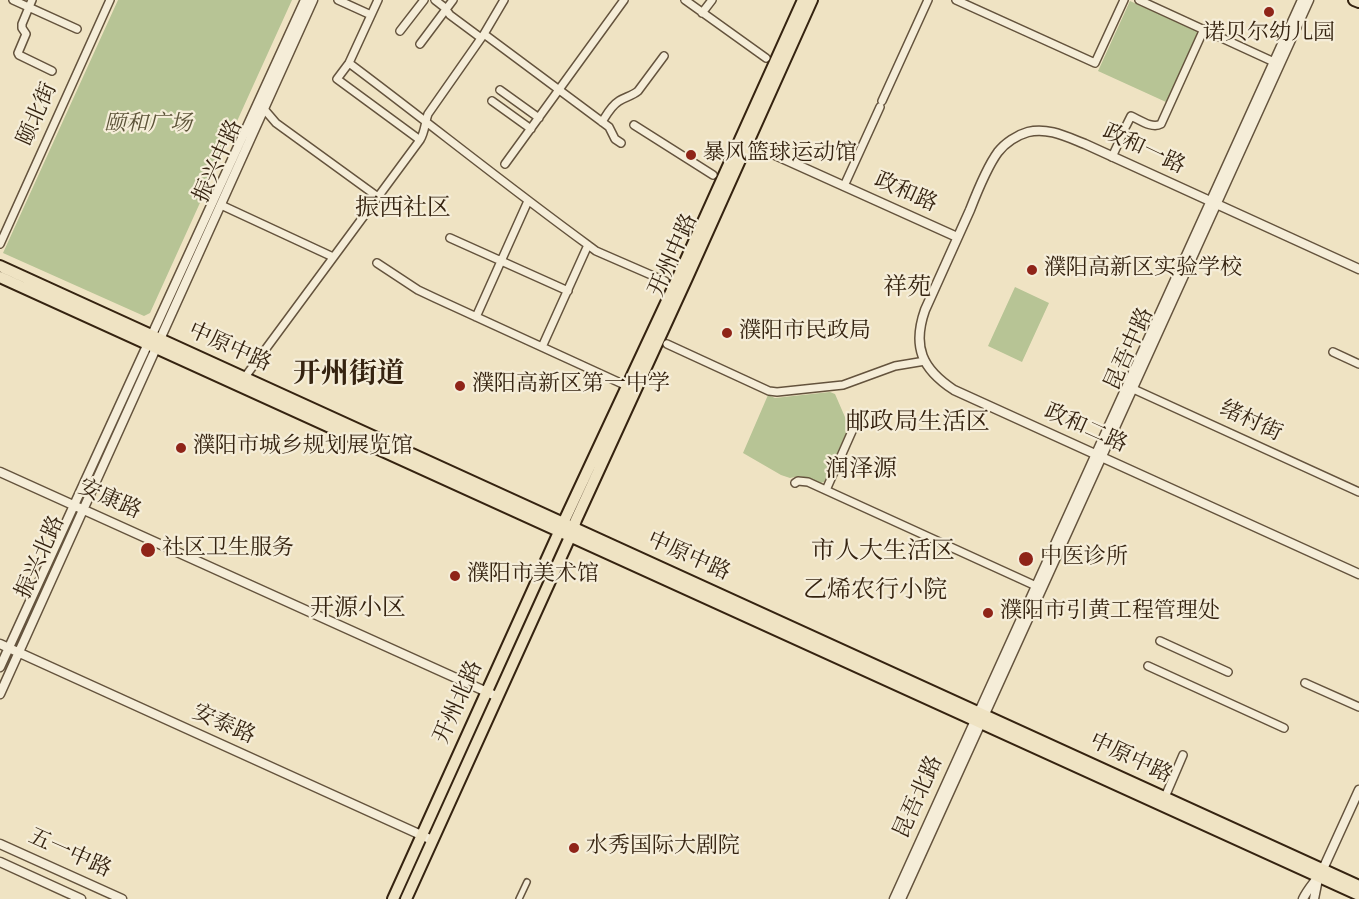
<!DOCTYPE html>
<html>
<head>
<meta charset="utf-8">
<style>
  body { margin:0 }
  canvas { display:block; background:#efe3c3 }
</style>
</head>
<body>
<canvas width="1359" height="899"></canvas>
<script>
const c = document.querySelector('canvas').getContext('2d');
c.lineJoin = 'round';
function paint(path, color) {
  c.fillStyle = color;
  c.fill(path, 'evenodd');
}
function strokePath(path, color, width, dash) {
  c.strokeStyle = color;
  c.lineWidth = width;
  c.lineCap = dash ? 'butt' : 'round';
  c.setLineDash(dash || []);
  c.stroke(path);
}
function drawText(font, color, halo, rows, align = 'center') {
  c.font = font + ' Vollkorn,"Noto Serif SC",serif';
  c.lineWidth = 4.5;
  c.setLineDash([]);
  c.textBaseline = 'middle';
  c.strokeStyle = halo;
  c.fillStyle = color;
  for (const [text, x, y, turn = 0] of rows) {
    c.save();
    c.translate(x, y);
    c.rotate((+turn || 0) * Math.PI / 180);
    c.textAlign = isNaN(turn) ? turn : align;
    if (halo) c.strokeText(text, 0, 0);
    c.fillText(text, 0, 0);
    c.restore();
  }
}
paint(new Path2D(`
  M118,0h174l-142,313 -6,3 -141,-63z
  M1130,1l68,31 -32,70 -68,-31z
  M1015,287l34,16 -27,59 -34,-16z
  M830,392l5,2 13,30v5l-24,53 -4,1 -16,-6 -5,-1 -9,2 -9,-3 -38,-22 25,-58 7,3z`), '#b7c495');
const pedestrian = new Path2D(`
  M519,899l8,-17`);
const minor = new Path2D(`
  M13,0l64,29
  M32,0l-10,24v4l4,6 -8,19 1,2 33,16
  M338,0l33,15
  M378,0l-29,63 -12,16 83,61
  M435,0l9,7 6,8 31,23
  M685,0l81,58
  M956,0l139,63 29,-63
  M1139,0l135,62
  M702,13l10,-13
  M400,31l24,-31
  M484,34l125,93 6,12 6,4
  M420,44l33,-44
  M349,63c80,60 158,123 239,182l8,6 69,30
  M500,90l39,28
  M492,101l39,28
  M882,101l46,-101
  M264,109l12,14 102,74
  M602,122c5,-8 9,-16 17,-21 6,-4 13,-5 19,-10l26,-35
  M634,125l79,50
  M1126,126l5,-10c9,4 21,13 30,8l43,-95
  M1112,157l13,-28
  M505,164l119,-164
  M844,186l36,-79
  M221,205l112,52
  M450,238l118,53
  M0,244l110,-244
  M377,263l41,27 17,8 192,88
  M476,317l52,-116
  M667,344l102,47 8,1 66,-7 52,-19 30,-5
  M542,347l46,-102
  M1333,352l26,12
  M245,377l175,-237c5,-8 5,-18 8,-26l56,-80 20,-34
  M1129,387l230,105
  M795,483l3,-2 10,1 228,104
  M826,490l27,-61
  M1160,641l68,31
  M1148,666l136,62
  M1305,683l54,24
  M1165,797l18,-42`);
const tertiary = new Path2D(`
  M744,141l213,96
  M1359,269l-274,-125c-18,-7 -37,-17 -57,-12 -11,3 -23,11 -30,20 -11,15 -21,40 -28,58 -15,33 -30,67 -45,100 -13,37 -3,59 29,80l405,184
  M0,472l498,225
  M0,644l432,196
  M0,667l305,-667
  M0,694l313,-694
  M0,844l122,55
  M0,862l81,37
  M894,899l408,-899
  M901,899l408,-899
  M1303,899c5,-11 14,-19 20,-30l36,-79
  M1314,899l4,-20`);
const primary = new Path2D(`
  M1354,0l5,2
  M0,266l1359,620
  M0,277l1359,618
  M393,899l166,-367 120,-257 124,-275
  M406,899l164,-362 6,-17 111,-242 125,-278`);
strokePath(pedestrian, '#64533d', 8);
strokePath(minor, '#64533d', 10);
strokePath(tertiary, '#64533d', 11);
strokePath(primary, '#352310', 14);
strokePath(pedestrian, '#f5edd8', 5);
strokePath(minor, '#f5edd8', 7);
strokePath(tertiary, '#f5edd8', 8);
strokePath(primary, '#efe3c3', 10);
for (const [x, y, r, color] of [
  [1269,12,6,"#8f2418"],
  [691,155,6,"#8f2418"],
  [1032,270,6,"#8f2418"],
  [727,333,6,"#8f2418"],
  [460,386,6,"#8f2418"],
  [181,448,6,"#8f2418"],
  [148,550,8,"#8f2418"],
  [1026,559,8,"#8f2418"],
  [455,576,6,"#8f2418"],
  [988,613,6,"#8f2418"],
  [574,848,6,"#8f2418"]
]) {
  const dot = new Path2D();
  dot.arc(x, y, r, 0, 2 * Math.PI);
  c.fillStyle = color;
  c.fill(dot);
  strokePath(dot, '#f5edd8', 2);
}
drawText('22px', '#352310', '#f5edd8', [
  ["诺贝尔幼儿园",1269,35,"center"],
  ["暴风篮球运动馆",703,155],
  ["濮阳高新区实验学校",1044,270],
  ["濮阳市民政局",739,333],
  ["濮阳高新区第一中学",472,386],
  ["濮阳市城乡规划展览馆",193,448],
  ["社区卫生服务",162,550],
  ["中医诊所",1040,559],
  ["濮阳市美术馆",467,576],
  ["濮阳市引黄工程管理处",1000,613],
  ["水秀国际大剧院",586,848]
], 'left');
drawText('22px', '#352310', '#f5edd8', [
  ["颐北街",39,115,-66],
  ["政和一路",1143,151,25],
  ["振兴中路",220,162,-66],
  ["政和路",905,194,24],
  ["开州中路",675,256,-66],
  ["中原中路",229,349,24],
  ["昆吾中路",1131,350,-66],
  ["绪村街",1250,423,25],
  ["政和二路",1085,430,24],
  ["安康路",109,501,24],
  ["振兴北路",42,558,-66],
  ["中原中路",688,558,24],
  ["开州北路",460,703,-66],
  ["安泰路",223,726,24],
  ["中原中路",1130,760,25],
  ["昆吾北路",920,798,-66],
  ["五一中路",69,855,24]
]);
drawText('italic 22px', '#5c5338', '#f5edd8', [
  ["颐和广场",148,126]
]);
drawText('24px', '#352310', '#f5edd8', [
  ["振西社区",403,211],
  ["祥苑",907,290],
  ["邮政局生活区",918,425],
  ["润泽源",861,472],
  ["市人大生活区",883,554],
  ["乙烯农行小院",875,593],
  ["开源小区",358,611]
]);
drawText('bold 28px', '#352310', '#f5edd8', [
  ["开州街道",349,377]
]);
</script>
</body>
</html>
